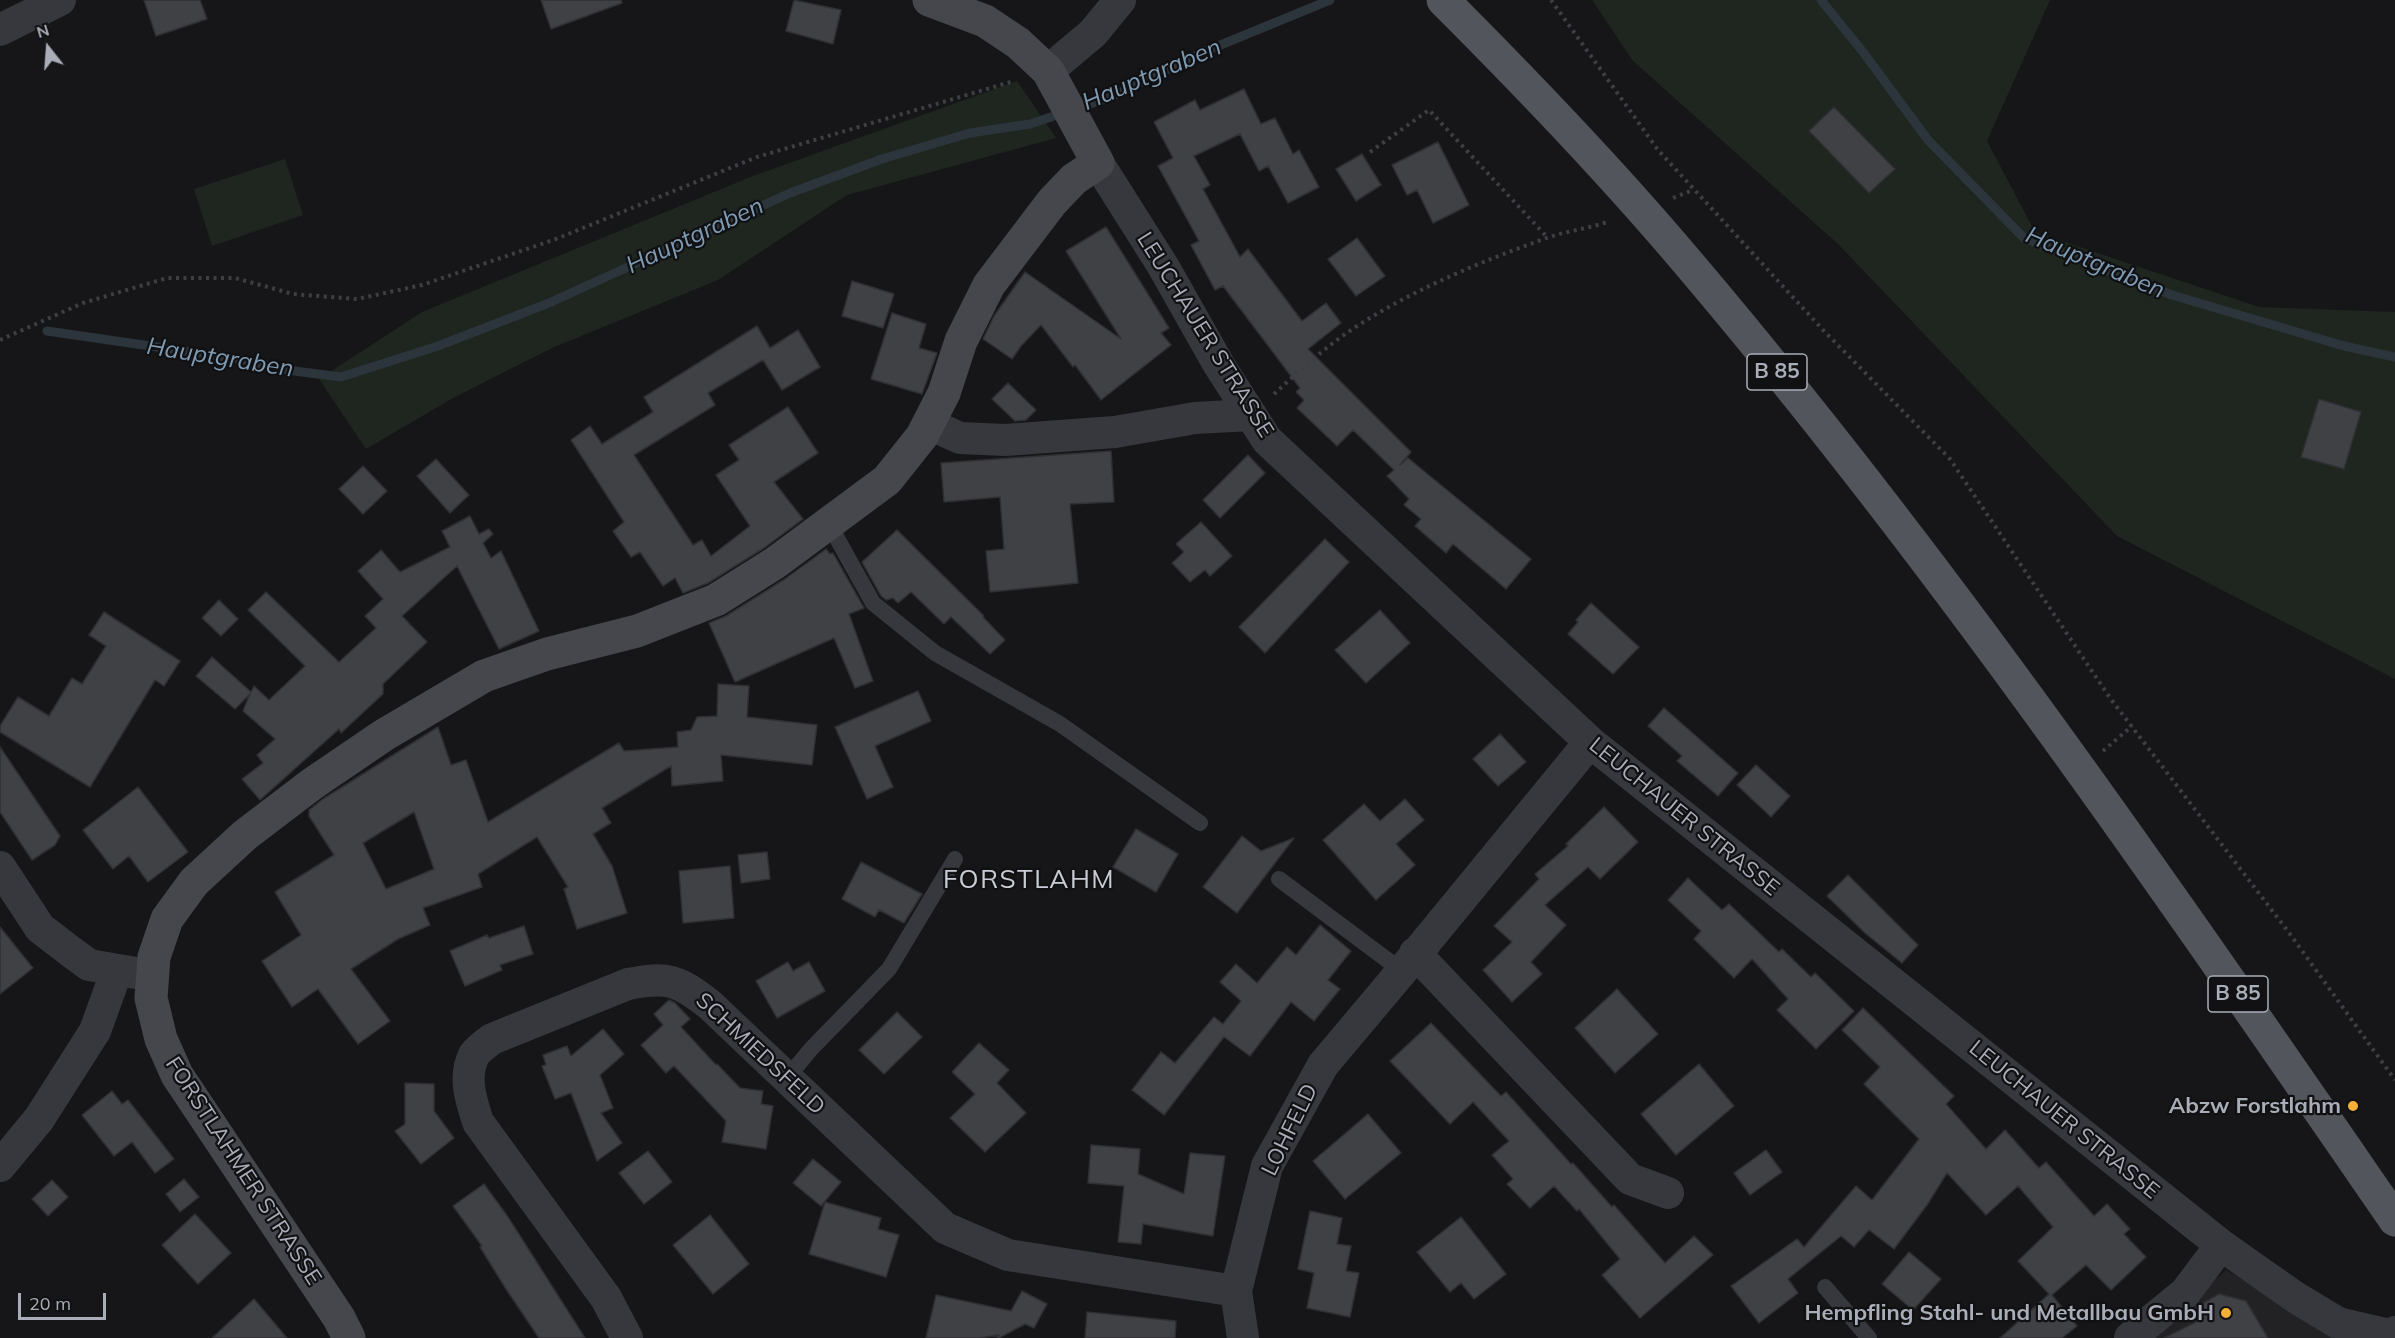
<!DOCTYPE html>
<html>
<head>
<meta charset="utf-8">
<style>
  body { margin:0 }
  #map { position:relative; width:2395px; height:1338px; overflow:hidden; background:#161618; font-family:Mulish,sans-serif }
  canvas { display:block }
  .north { position:absolute; left:18px; top:18px; width:60px; height:60px; -webkit-text-stroke:4px #111113; paint-order:stroke; rotate:343deg; font-size:16px; font-weight:700; line-height:24px; text-align:center; color:#a8adb8 }
  .north::after { content:''; display:block; margin:auto; width:21px; height:27px; background:#a8adb8; clip-path:polygon(50% 0,100% 100%,50% 72%,0 100%) }
  .scale { position:absolute; left:18px; top:1293px; width:88px; height:27px; box-sizing:border-box; border:3px solid #a8adb8; border-top:0; padding-left:8px; font-size:18px; line-height:21px; white-space:nowrap; color:#a8adb8; -webkit-text-stroke:4px #111113; paint-order:stroke }
</style>
</head>
<body>
<div id="map">
<canvas width="2395" height="1338"></canvas>
<div class="north">N</div>
<div class="scale">20 m</div>
</div>
<script>
const c = document.querySelector('canvas').getContext('2d');
c.lineJoin = 'round';
function paint(path, color) {
  c.fillStyle = color;
  c.fill(path, 'evenodd');
}
function strokePath(path, color, width, dash) {
  c.strokeStyle = color;
  c.lineWidth = width;
  c.lineCap = dash ? 'butt' : 'round';
  c.setLineDash(dash || []);
  c.stroke(path);
}
function drawText(font, color, halo, rows, align = 'center') {
  c.font = font + ' Mulish,sans-serif';
  c.lineWidth = 4.5;
  c.setLineDash([]);
  c.textBaseline = 'middle';
  c.strokeStyle = halo;
  c.fillStyle = color;
  for (const [text, x, y, turn = 0] of rows) {
    c.save();
    c.translate(x, y);
    c.rotate((+turn || 0) * Math.PI / 180);
    c.textAlign = isNaN(turn) ? turn : align;
    if (halo) c.strokeText(text, 0, 0);
    c.fillText(text, 0, 0);
    c.restore();
  }
}
paint(new Path2D(`
  M2226,1270l126,68h-203z`), '#222225');
paint(new Path2D(`
  M1592,0h458l-63,141 48,91 224,75 136,5v367l-278,-143 -279,-292 -205,-183z
  M1017,81l39,57 -209,57 -129,85 -166,68 -99,50 -87,51 -47,-70 103,-67 331,-136z
  M285,159l18,56 -91,31 -18,-57z`), '#1e261f');
strokePath(new Path2D(`
  M1821,0l42,52 65,88 96,98 148,57 172,51 51,11
  M47,331l193,28 47,11 54,7 97,-31 111,-43 241,-110 92,-34 88,-26 60,-9 81,-27 90,-44 129,-53`), '#2c353c', 9);
const building = new Path2D(`
  M144,0h56l7,19 -51,17z
  M541,0h80l1,3 -71,26z
  M794,0l47,10 -8,34 -47,-13z
  M1244,89l17,35 14,-6 18,36 6,-4 20,37 -31,16 -20,-37 -9,5 -19,-37 -46,22 16,29 -7,4 37,68 8,-8 54,72 24,-18 15,20 -33,26 103,103 -11,13 8,-7 123,101 -25,30 -53,-45 -7,9 -31,-27 6,-7 -17,-14 5,-6 -22,-23 7,-6 -41,-40 -16,16 -40,-38 7,-8 -8,-8 4,-4 -77,-102 -8,4 -24,-45 8,-4 -41,-75 15,-8 -19,-36 41,-22 5,10z
  M1834,107l61,62 -26,24 -60,-62z
  M1438,142l31,63 -36,18 -16,-33 -10,5 -15,-30z
  M1362,154l19,31 -25,16 -20,-32z
  M1106,227l63,101 -8,5 10,12 -70,55 -26,-35 -2,2 -32,-42 -20,21 -9,13 -29,-20 11,-23 31,-44 96,67 -55,-88z
  M1357,238l28,38 -29,20 -28,-37z
  M852,281l42,13 -11,34 -41,-12z
  M892,313l34,11 -7,24 18,5 -15,41 -51,-15z
  M757,326l13,22 28,-18 22,37 -38,23 -19,-30 -55,33 7,12 -81,50 59,90 9,-5 9,16 39,-30 -34,-51 23,-15 -10,-15 59,-38 30,46 -44,29 29,37 -39,29 -56,35 -25,10 -8,-15 -12,8 -23,-34 -9,5 -18,-26 11,-9 -53,-82 19,-14 12,18 51,-32 -9,-15z
  M1008,383l28,27 -10,10 -11,1 -23,-22z
  M2319,399l42,13 -17,57 -43,-12z
  M1111,451l3,51 -44,2 8,79 -88,9 -4,-41 18,-2 -4,-52 -56,5 -3,-39z
  M1248,455l17,18 -45,45 -17,-18z
  M436,459l33,36 -19,18 -33,-37z
  M363,466l24,25 -24,23 -24,-25z
  M470,516l9,18 10,-5 4,5 -10,9 8,15 10,-7 38,80 -40,18 -42,-83 -55,50 25,26 -44,42v10l-42,39 -2,-4 -79,71 -18,-21 21,-16 -6,-8 18,-16 -32,-28 7,-17 -15,15 -39,-33 16,-19 39,35 3,-6 15,14 36,-34 -57,-56 18,-18 73,70 37,-34 -11,-12 18,-17 -25,-28 23,-21 19,22 50,-25 -8,-16z
  M1201,522l31,34 -22,20 -5,-6 -15,12 -18,-19 12,-11 -8,-8z
  M897,530l87,86 -1,1 22,23 -15,14 -39,-37 -7,7 -33,-32 -13,11 -5,-5 -7,2 -5,-4 -19,-34z
  M1325,539l24,23 -84,91 -26,-26z
  M826,549l4,5 3,-1 31,55 -15,6 24,67 -18,7 -21,-50 -99,44 -26,-59 17,-7 59,-37z
  M219,600l19,19 -17,17 -19,-18z
  M1591,603l48,44 -26,27 -45,-40 10,-12 -2,-2z
  M1380,610l30,33 -44,40 -31,-33z
  M104,612l76,49 -16,25 -9,-6 -65,107 -90,-55v-6l18,-29 31,19 23,-38 10,6 24,-38 -17,-11z
  M718,684l31,2 -2,31 70,8 -5,40 -91,-10 2,26 -51,5 -1,-20 -69,42 9,15 -18,11 19,32 15,47 -50,16 -13,-40 4,-2 -31,-50 -59,37 4,13 -59,21 7,17 -32,14 -47,30 39,52 -32,23 -40,-55 -26,18 -30,-46 39,-26 -26,-43 59,-37 -25,-39v-6l14,-11 115,-72 13,38 15,-5 22,62 131,-79 5,8 54,-4 -1,-15 14,-2 6,-13 20,-1zM414,812l20,57 -48,20 -23,-46z
  M918,691l13,30 -56,25 18,41 -26,12 -32,-72z
  M1664,708l74,65 -20,23 -41,-35 5,-5 -34,-30z
  M1500,734l26,28 -28,24 -25,-27z
  M0,747l60,89 -5,9 -23,15 -32,-48z
  M1756,765l34,31 -19,21 -34,-32z
  M138,787l50,65 -40,30 -19,-26 -16,13 -30,-39z
  M1405,799l19,21 -28,24 19,21 -39,35 -53,-60 41,-36 16,17z
  M1604,807l34,35 -38,37 -12,-12 -43,38 21,20 -35,37 11,12 -30,28 -29,-32 29,-28 -18,-16 45,-47 -4,-5 33,-28 -2,-2z
  M1136,829l42,25 -22,38 -43,-25z
  M1242,836l19,15 33,-13 -57,75 -34,-26z
  M767,852l3,27 -29,4 -3,-28z
  M861,862l61,32 -18,29 -25,-13 -4,7 -33,-18z
  M730,866l4,52 -51,5 -4,-52z
  M1848,875l70,70 -16,18 -37,-30 -38,-37z
  M1688,878l34,32 7,-6 50,48 3,-3 29,28 4,-4 39,38 -38,38 -39,-39 11,-11 -36,-40 -18,19 -40,-39 7,-8 -33,-31z
  M1320,925l31,26 -23,29 12,9 -26,32 -23,-19 -41,54 -26,-19 -60,78 -32,-25 29,-38 14,11 39,-46 9,7 18,-23 -21,-19 16,-18 21,19 30,-36 9,8z
  M524,926l9,28 -33,11 2,5 -37,16 -15,-35 37,-16 2,3z
  M0,927l33,41 -33,26z
  M788,962l5,9 16,-9 16,29 -48,27 -21,-37z
  M1617,989l41,45 -43,39 -40,-45z
  M669,1000l6,3 15,16 -9,8 35,38 1,-1 23,24 23,3 -2,13 12,2 -7,43 -44,-7 4,-21 -52,-55 -8,7 -25,-28 22,-20 -9,-11z
  M1863,1008l91,88 -8,8 40,45 19,-19 34,38 7,-6 48,54 13,-12 23,25 -6,5 22,23 -35,33 -25,-25 -34,30 25,31 -15,12h-62l49,-44 -31,-33 35,-34 -35,-41 -32,29 -39,-42 -20,32 -33,44 -25,-19 -15,17 -13,-11 -53,43 10,14 -39,30 -28,-37 66,-47 7,8 52,-61 16,14 47,-61 -55,-55 16,-17 -38,-37z
  M897,1012l25,25 -38,37 -25,-24z
  M1431,1023l70,73 5,-4 65,72 2,-1 39,44 2,-2 51,58 29,-27 19,19 -73,63 -38,-43 18,-16 -41,-50 -2,2 -23,-25 -24,22 -23,-24 6,-5 -21,-24 17,-14 -36,-39 -23,22 -60,-63z
  M603,1029l21,25 -24,21 13,33 -12,5 21,30 -25,18 -26,-68 -16,6 -13,-33 4,-1 -3,-10 24,-9 4,10z
  M979,1043l30,27 -12,13 29,30 -41,39 -35,-34 25,-24 -23,-22z
  M1699,1064l35,42 -58,49 -35,-41z
  M405,1083l29,1v27l20,27 -33,26 -26,-33 10,-7z
  M112,1091l10,13 6,-4 46,59 -19,14 -23,-31 -18,14 -32,-41z
  M1368,1114l33,39 -56,46 -32,-38z
  M1091,1145l49,4 -2,25 46,20 6,-41 35,3 -12,80 -70,-12 -2,20 -23,-2 6,-56 -36,-3z
  M1766,1150l16,22 -32,23 -16,-22z
  M648,1151l24,31 -28,22 -25,-31z
  M813,1159l28,23 -20,24 -28,-23z
  M184,1179l15,18 -19,15 -14,-18z
  M52,1180l16,17 -20,19 -16,-17z
  M484,1184l24,33 77,121h-46l-33,-49 -26,-42 2,-1 -29,-40z
  M825,1202l56,16 -3,11 21,6 -13,42 -77,-23z
  M1310,1211l32,7 -5,26 14,2 -5,25 13,2 -9,44 -43,-9 7,-35 -16,-4z
  M195,1214l36,39 -33,31 -36,-39z
  M710,1215l39,49 -36,30 -40,-49z
  M1461,1217l45,57 -32,25 -13,-16 -11,9 -33,-40z
  M1909,1252l32,27 -28,31 -31,-26z
  M1022,1291l25,13 -13,24 -9,-4 -26,14h-2l2,-3 -19,3h-54l10,-43 75,16z
  M2219,1294l27,7 22,37h-104l38,-19 -6,-12z
  M254,1299l33,39h-75z
  M1087,1312l89,9 -1,17h-90z`);
paint(building, '#404145');
strokePath(building, '#303034', 1.5);
strokePath(new Path2D(`
  M1551,0l107,150 165,180 127,129 160,239 180,236 105,146
  M1370,152l59,-42 118,127
  M1673,198l20,-8
  M0,340l83,-37 84,-25h68l58,16 64,5 65,-14 134,-46 201,-82 257,-76
  M1274,394c24,-22 49,-45 77,-64 59,-39 126,-67 193,-91 21,-8 44,-10 66,-18
  M2103,751l29,-25`), '#3d3f44', 4, [3, 4.5]);
strokePath(new Path2D(`
  M829,524l44,79 62,50 125,71 140,99
  M1279,879l123,92
  M787,1078l24,-29 78,-80 66,-110
  M1825,1287l44,51`), '#37383d', 16);
strokePath(new Path2D(`
  M0,30l60,-30
  M1048,71l45,-38 27,-33
  M1098,163l65,103 56,99 48,75 323,302 631,503 74,52 43,26 52,12 5,-3
  M929,424l31,14 45,2 110,-8 80,-14 56,-3
  M0,867l40,61 30,23 19,14 47,8
  M1415,953l215,226 38,14
  M0,1166l39,-47 56,-88 22,-61
  M627,1338l-21,-40 -128,-176c-7,-22 -15,-45 -4,-67 4,-6 13,-12 18,-16l136,-55c40,-8 50,-4 82,21l235,223 63,27 228,36
  M1243,1338l-7,-47 31,-125 56,-101 79,-94 188,-229
  M2130,1338l55,-45 36,-48`), '#37383d', 32);
strokePath(new Path2D(`
  M349,1338l-10,-20 -162,-243 -16,-36 -10,-41 3,-41 13,-38 27,-37 51,-47 67,-51 72,-49 100,-59 63,-22 90,-23 79,-31 59,-37 112,-83 35,-44 22,-43 17,-52 28,-56 63,-83 22,-23 24,-16 -50,-92 -30,-28 -33,-22 -56,-21`), '#45474d', 33);
strokePath(new Path2D(`
  M1443,0c79,79 157,160 229,244 264,308 493,643 723,976`), '#53555c', 33);
for (const [x, y, r, color] of [
  [2353,1106,6,"#f2b134"],
  [2226,1313,6,"#f2b134"]
]) {
  const dot = new Path2D();
  dot.arc(x, y, r, 0, 2 * Math.PI);
  c.fillStyle = color;
  c.fill(dot);
  strokePath(dot, '#111113', 2);
}
for (const [x, y, w] of [
  [1777,372,60],
  [2238,994,60]
]) {
  const box = new Path2D();
  box.roundRect(x - w / 2, y - 18, w, 36, 4.5);
  c.fillStyle = '#111113';
  c.fill(box);
  strokePath(box, '#a8adb8', 1.5);
}
drawText('bold 21px', '#a8adb8', null, [
  ["B 85",1777,372],
  ["B 85",2238,994]
]);
drawText('22px', '#a8adb8', '#111113', [
  ["LEUCHAUER STRASSE",1205,335,58],
  ["LEUCHAUER STRASSE",1684,817,39],
  ["SCHMIEDSFELD",760,1054,43],
  ["LEUCHAUER STRASSE",2064,1120,39],
  ["LOHFELD",1290,1130,-64],
  ["FORSTLAHMER STRASSE",243,1171,57]
]);
drawText('bold 22px', '#a8adb8', '#111113', [
  ["Abzw Forstlahm",2341,1106],
  ["Hempfling Stahl- und Metallbau GmbH",2214,1313]
], 'right');
drawText('italic 24px', '#7f9bb3', '#111113', [
  ["Hauptgraben",1152,75,-23],
  ["Hauptgraben",695,236,-25],
  ["Hauptgraben",2095,263,23],
  ["Hauptgraben",220,358,9]
]);
c.letterSpacing = '1.5px';
drawText('26px', '#c9ccd4', '#111113', [
  ["FORSTLAHM",1029,880]
]);
c.letterSpacing = '0px';
</script>
</body>
</html>
